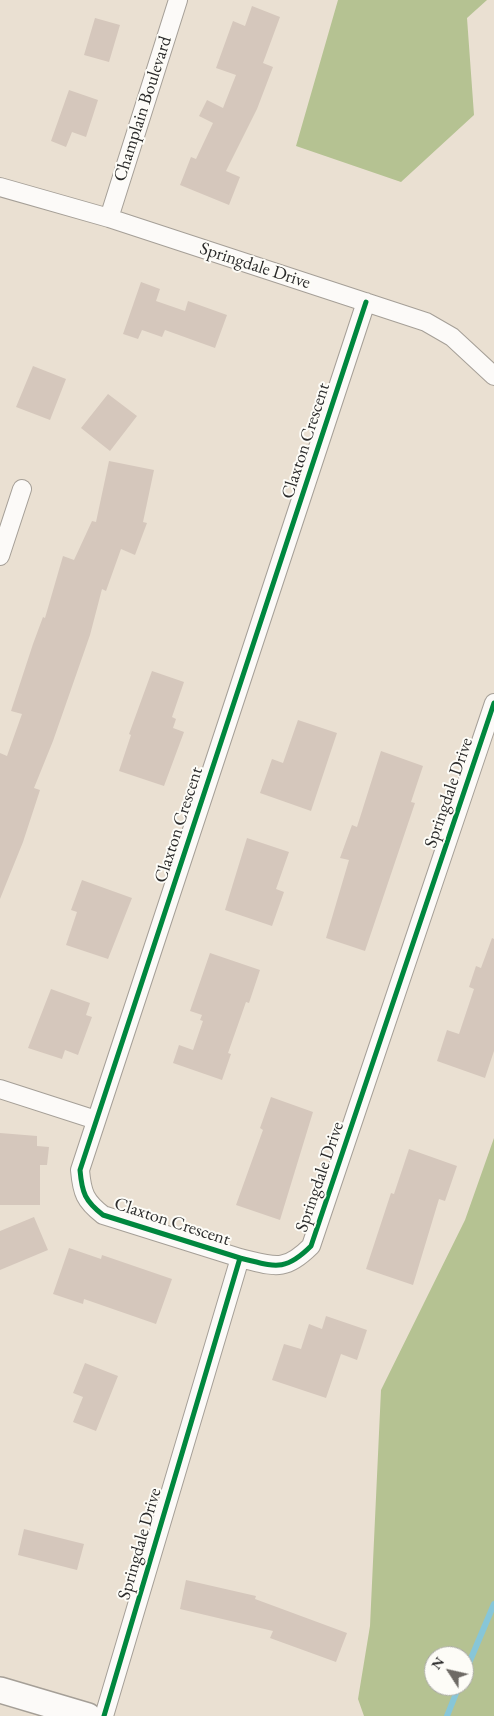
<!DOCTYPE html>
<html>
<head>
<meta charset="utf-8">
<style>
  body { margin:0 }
  #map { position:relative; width:494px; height:1716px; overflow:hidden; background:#eae0d2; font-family:"EB Garamond",serif }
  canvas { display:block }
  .north { position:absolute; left:424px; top:1646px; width:50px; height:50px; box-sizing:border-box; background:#fdfcf7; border:1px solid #a9a8a5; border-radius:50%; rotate:305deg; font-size:14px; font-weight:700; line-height:20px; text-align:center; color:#2b2b2b }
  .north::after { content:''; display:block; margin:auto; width:18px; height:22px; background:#6e6a65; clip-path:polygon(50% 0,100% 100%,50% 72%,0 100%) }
</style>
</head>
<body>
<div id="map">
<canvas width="494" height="1716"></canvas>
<div class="north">N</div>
</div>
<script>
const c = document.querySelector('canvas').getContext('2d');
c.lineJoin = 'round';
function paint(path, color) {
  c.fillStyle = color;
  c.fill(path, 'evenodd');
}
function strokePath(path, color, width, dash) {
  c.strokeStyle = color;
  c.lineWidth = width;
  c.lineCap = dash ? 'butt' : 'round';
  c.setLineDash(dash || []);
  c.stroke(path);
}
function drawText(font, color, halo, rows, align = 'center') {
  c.font = font + ' "EB Garamond",serif';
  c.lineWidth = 4;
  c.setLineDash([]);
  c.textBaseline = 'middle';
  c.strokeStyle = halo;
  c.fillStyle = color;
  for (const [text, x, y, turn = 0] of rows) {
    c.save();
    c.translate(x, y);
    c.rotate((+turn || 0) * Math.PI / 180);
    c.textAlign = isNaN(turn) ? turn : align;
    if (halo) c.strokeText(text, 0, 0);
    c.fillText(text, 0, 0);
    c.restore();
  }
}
paint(new Path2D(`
  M338,0h149l-20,18 7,97 -73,67 -105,-36z
  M494,1138v578h-130l-6,-17 12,-73 11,-236 84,-170zM434,1656h30v30h-30z`), '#b5c292');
strokePath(new Path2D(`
  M464,1675l30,-71
  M447,1716l12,-30`), '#87c6d8', 6);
paint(new Path2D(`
  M252,6l28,11 -17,46 10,4 -16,42 -31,62 14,6 -11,28 -49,-20 11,-28 5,2 17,-36 -14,-7 8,-16 16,8 13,-33 -20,-7 17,-47 12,5z
  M95,18l25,7 -11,37 -25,-7z
  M69,90l29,10 -12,37 -14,-5 -6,15 -15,-6z
  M141,282l19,7 -4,12 29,10 3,-10 39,14 -12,33 -50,-18 -3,7 -20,-7 -4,9 -15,-5z
  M33,366l33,13 -16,41 -34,-13z
  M108,394l29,22 -27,35 -29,-23z
  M109,461l45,9 -11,52 4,1 -12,32 -14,-6 -15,42 -4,-2 -12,46 -37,106 -19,47 6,2 -17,52 -23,57v-146l7,3 15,-42 -11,-3 22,-67 10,-27 2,1 18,-62 11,4 18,-39 4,1z
  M152,671l32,11 -12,35 4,2 -3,9 11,4 -20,54 -45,-15 12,-36 -2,-1z
  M298,720l39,13 -26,78 -51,-18 12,-34 11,4z
  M381,751l42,15 -12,36 4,1 -50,148 -39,-13 23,-78 -9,-2 12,-33 5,2z
  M247,838l42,14 -13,37 8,3 -12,34 -47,-16z
  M82,880l50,18 -24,61 -42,-14 11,-33 -6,-2z
  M492,938l2,1v112l-9,27 -48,-17 10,-31 12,4 15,-45 -5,-2 7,-21 5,2z
  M210,953l50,17 -11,33 -3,-1 -18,51 3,1 -9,26 -49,-17 6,-18 14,5 10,-29 -3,-1 2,-5 -12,-4z
  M51,989l39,14 -4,12 6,2 -14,38 -13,-5 -3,9 -34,-11z
  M271,1097l42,15 -33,108 -44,-15 27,-75 -3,-2z
  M0,1133l37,3v10l12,1 -2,18h-7v40h-40z
  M409,1149l48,17 -12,35 -6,-2 -26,86 -47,-16 25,-76 3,1z
  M34,1217l14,33 -48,20v-39z
  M69,1248l32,11 1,-4 70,24 -16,45 -72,-25 -1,5 -30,-10z
  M326,1316l41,14 -10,30 -16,-6 -15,44 -54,-18 12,-36 17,5 8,-25 13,5z
  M85,1363l33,13 -22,55 -23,-9 10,-25 -10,-4z
  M24,1529l60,15 -7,26 -59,-15z
  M186,1580l70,16 -1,3 92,34 -11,29 -66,-24 3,-7 -93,-22z`), '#d5c7bc');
const minor = new Path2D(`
  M0,187l109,31 317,104 26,15 42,39
  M109,218l69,-218
  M0,556l22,-67
  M0,1089l96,31
  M240,1258l-137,-43c-18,-14 -21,-22 -23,-45l286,-868
  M104,1716l136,-458c34,8 44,15 71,-12l183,-543`);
const secondary = new Path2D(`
  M0,1690l88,26`);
strokePath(minor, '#a59f97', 20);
strokePath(secondary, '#a59f97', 28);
strokePath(minor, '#fcfaf8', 18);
strokePath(secondary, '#fcfaf8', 25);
strokePath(new Path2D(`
  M240,1258l-137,-43c-18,-14 -21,-22 -23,-45l286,-868
  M104,1716l136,-458c34,8 44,15 71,-12l183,-543`), '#00873e', 5);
drawText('18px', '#2b2b2b', '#fdfcf7', [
  ["Champlain Boulevard",143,109,-72],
  ["Springdale Drive",255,266,18],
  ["Claxton Crescent",306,441,-72],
  ["Springdale Drive",449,793,-71],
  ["Claxton Crescent",179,825,-72],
  ["Springdale Drive",320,1177,-71],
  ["Claxton Crescent",172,1222,18],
  ["Springdale Drive",140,1544,-74]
]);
</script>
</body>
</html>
